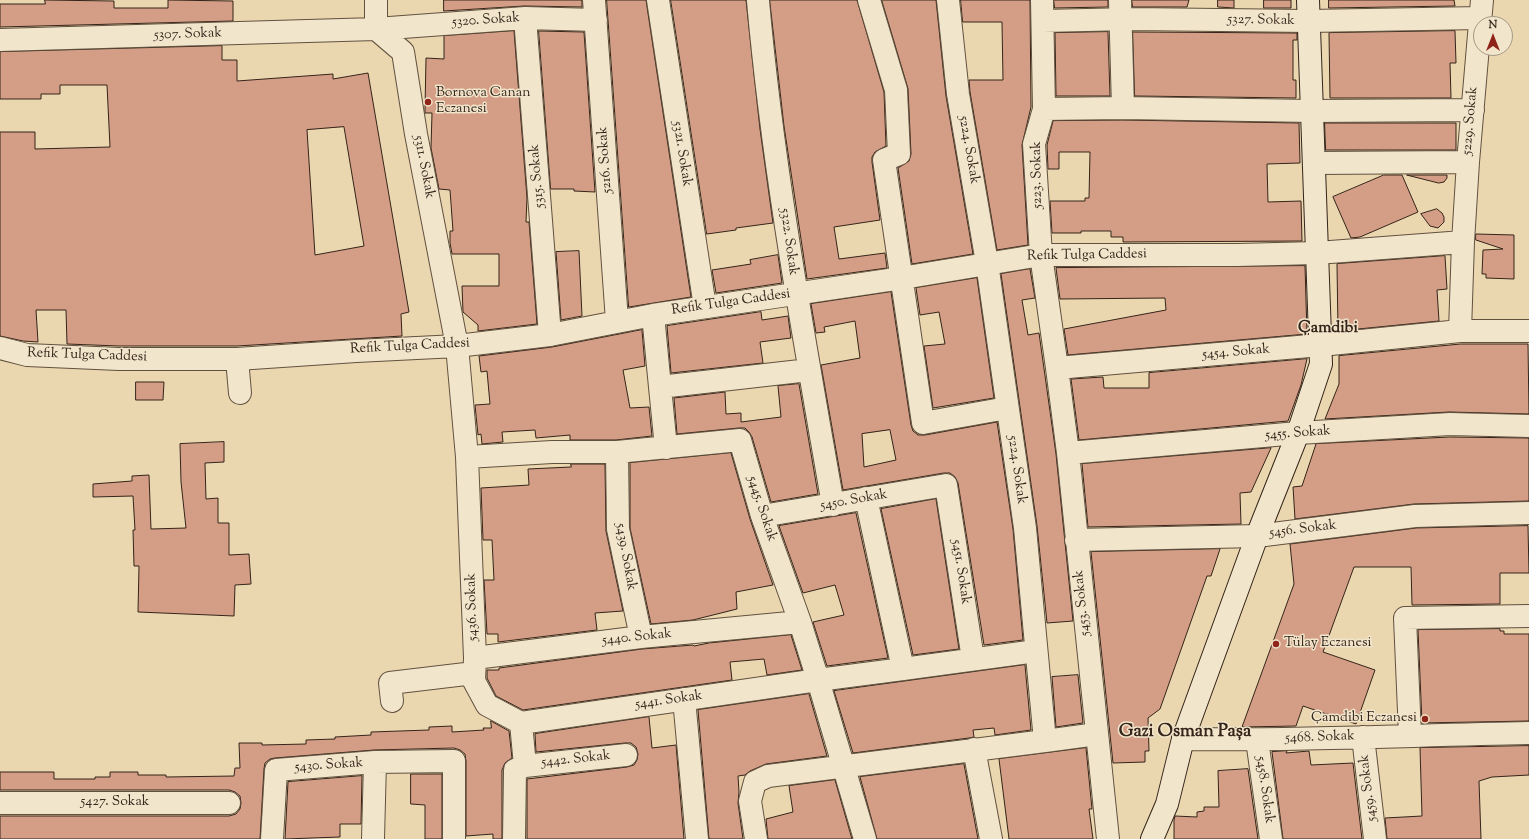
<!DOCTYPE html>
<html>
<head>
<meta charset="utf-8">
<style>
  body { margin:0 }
  #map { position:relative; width:1529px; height:839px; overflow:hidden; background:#ead7b0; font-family:"Sorts Mill Goudy",serif }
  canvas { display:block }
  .north { position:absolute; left:1473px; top:16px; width:40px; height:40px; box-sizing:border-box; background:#f1e5cc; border:1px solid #a59884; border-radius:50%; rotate:0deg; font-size:11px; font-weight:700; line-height:16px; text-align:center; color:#342419 }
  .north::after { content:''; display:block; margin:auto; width:14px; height:18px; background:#8f2418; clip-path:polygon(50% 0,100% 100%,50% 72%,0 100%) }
</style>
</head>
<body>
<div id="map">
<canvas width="1529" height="839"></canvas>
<div class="north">N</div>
</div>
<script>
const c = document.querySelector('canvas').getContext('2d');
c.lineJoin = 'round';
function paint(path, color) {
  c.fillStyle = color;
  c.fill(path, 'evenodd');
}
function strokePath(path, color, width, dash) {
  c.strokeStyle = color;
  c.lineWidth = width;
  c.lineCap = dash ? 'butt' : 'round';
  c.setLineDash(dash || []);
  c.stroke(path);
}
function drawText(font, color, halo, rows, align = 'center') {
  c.font = font + ' "Sorts Mill Goudy",serif';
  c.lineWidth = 3;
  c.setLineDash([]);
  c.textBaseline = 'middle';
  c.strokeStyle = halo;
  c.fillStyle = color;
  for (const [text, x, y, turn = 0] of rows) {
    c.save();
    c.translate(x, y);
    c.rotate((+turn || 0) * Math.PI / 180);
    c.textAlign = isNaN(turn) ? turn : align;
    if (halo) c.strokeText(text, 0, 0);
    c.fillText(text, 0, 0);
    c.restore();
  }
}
const building = new Path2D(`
  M45,0l69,1v7h54v-8l65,1v20l-233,6v-23h45z
  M444,0h138v7l-58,-1 -80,5z
  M607,0h39l45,297 -62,10z
  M671,0h75l14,129 13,94 -37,5v2l-29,4z
  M770,0h87l27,92 2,54 -11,6 -3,5v5l8,58 -46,7 5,32 46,-6 2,15 -80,11 -23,-153z
  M882,0h54l10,96 27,158 -61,10 -14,-96 11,-7 2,-7 -3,-65z
  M961,0h69l1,107 -9,38 6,100 -31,5 -27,-158 -1,-12h34l-1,-58h-39z
  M1054,0h54v7l-53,1z
  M1132,0h57l-2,7h-54z
  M1218,0h16v8l-16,-1z
  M1264,0h27v8h-27z
  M1329,0h125l1,6 -126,2z
  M514,31l13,167 -1,24h3l8,102 -59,7v-6l-15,-13 -1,-26h37v-32h-47l-2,-11v-12h3l-3,-41 -11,-1 -8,-41 1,-35h-7v-4l1,-51 18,1v-23z
  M539,31l45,1 11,160 -21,-1v-2h-23z
  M1455,31l1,32h-6l1,35h-121l-1,-65z
  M1108,32l2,64h-54l-1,-63z
  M1133,32l164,1v7h-4v40h3v18l-161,-2z
  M222,46v14h15v21l96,-7v5l35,-6 41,239 -8,2 1,22 -165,10h-118l-52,-2 -1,-34h-30l2,32 -15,-1 -23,-5v-204h35v17l75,-2 -3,-62h-47v9h-19v5h-41v-47zM344,127l20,119 -49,9 -8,-125z
  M1123,120l176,3 1,40 -33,1 1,38 33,-1 1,40 -179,1v-5h-12v-6h-30v2h-29l-2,-32h35v-3h4l1,-46h-31v17h-11l-1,-24 6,-24z
  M1325,123h131v27h-130z
  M1384,175h18l16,37 -58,25 -9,1 -18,-41z
  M1407,175h40v3l-3,4 -5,1z
  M1437,209l5,4 2,4v5l-6,6 -8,-2 -9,-12z
  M1476,234l38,1v44l-28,-1v-4h-4l1,-24 20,-1 -27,-9z
  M579,251l3,65 -21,4 -5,-68z
  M778,255l4,28 -66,10 -4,-23 39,-6 -1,-4z
  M1445,256l2,33 -10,1 2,31 -101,10 -1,-67z
  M1305,266l2,68 -239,21 -4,-26 102,-19 -1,-12 -105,1 -4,-31z
  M1030,269l5,29 -13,2 6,35 11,-2 17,121 17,167 -26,2 -10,-97 -36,-252z
  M977,278l17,120 -61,10 -9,-62 21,-2 -6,-32 -19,3 -4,-27z
  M891,292l20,133 2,6 5,4h7l72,-13 16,107 10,111 -39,5 -26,-162 -3,-6 -5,-4h-6l-101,17 -22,-125 39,-7 -5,-37 -31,6 1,5 -9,1 -5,-29zM890,430l6,30 -32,7 -2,-33z
  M761,312l1,8 26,-4 3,22 -31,4 3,21 -92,10 -4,-47z
  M642,330l3,36 -22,4 7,38 19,-1 3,29 -36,4h-46v-5l-34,3 -1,-8 -33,2 1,10 -21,2 -1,-10 -3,1 -3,-30 15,-1 -3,-33 -6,1 -2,-16 73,-9z
  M1461,344h67l1,70 -80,-2 -124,7 14,-35v-28z
  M1307,359l-6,26 -13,36 -209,19 -8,-61 32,-2 1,11h45v-15z
  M136,382h28l-1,18h-27z
  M799,384l19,110 -47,8 -19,-65 -3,-5 -4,-4h-6l-62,6 -3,-36 51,-6 1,22 15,-1v9l40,-5 -3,-31z
  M1450,437l79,1v63l-115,3 -119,15 -2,-32 9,-1 14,-42z
  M224,442v20l-19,1 1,36 12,-1v25h11v32l20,-1 2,30 -16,1 -1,31 -96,-4 1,-46h-5l-1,-36h2l-2,-34 -40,1v-13l39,-3v-5l17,-1 2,54 35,-1 -5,-46 -1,-38z
  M1271,448l-20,44 -11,1 1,31 -153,3 -6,-63z
  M731,453l19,66 23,66 -37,7 1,17 -44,11 -42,4 -21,-96v-65z
  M571,464h34l1,67 17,80 -28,2 2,17 -99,12v-8h-11l-3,-54h10l-2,-40h-9l-2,-52 48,-3 -1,-16 43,-2z
  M936,499l23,150 -46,6 -32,-146z
  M856,513l32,145 -61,8 -14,-44 31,-7 -9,-30 -32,8 -24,-67z
  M1528,526l1,47h-29v31l-88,1 -1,-38h-57l-31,85 52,18 -19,54 -53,-18 -7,20 -54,1 52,-143 -4,-40 126,-16z
  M1220,549l-9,27h-4l-47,133 -12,9 1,33h-4v11l-32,1 -22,-211z
  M1500,629v2h4v3h25v87l-107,2 -4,-93z
  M791,635l11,35 -35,5 -3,-16 -34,3 2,18 -209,30 -27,-14 -9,-18v-8h12v-2l143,-19 51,-4 1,1 15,-3z
  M1025,665l6,65 -36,5 -1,-7 -21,2 1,7 -5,1 -116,15 -19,-62z
  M1078,675l5,48 -27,4 -4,-50z
  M809,694l18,62 -61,8 -16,7 -5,4 -7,1 1,16 -1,11 5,36h-34l-11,-129z
  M649,717l3,31 24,-3 8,94h-157v-60l100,-12 7,-2 3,-5 1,-6 -2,-7 -5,-4h-6l-89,9 -1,-18z
  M491,721l18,10 3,27 -7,5 -3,7v69h-9v-5l-27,2v-75l-1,-7 -5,-4 -6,-2 -80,2 -99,8 -5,1 -5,4 -1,6 -4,70h-260v-23h229l7,-2 4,-5 1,-6 -1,-7 -5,-4 -6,-2h-229v-18h54v7h41v-2h15v-5h28v3h28v2l68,-1 1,-8h5l-1,-25h23v2l44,-1v-4l29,-1v-2l36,-2v-3l58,-2v-3l23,-1v6l32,-2 -1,-2h8z
  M1529,746v29l-37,2 -13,4 2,58h-94l-2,-21 37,-2 -2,-68z
  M1086,748l6,61h-3l4,30h-84l-10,-80z
  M1287,751l-1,2 23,-2 2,14 42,-2 9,76h-79l-11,-87z
  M964,764l14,75h-101l-17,-62z
  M1248,769l10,70h-84v-19l1,-4 22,1v-5l7,-1v-4h15l-1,-36z
  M411,774h31v65h-17v-34l-14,-1z
  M362,776l-1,48h-21v13l-55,2 3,-57z
  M835,780l17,59h-84l-2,-20 27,-7 -4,-26z`);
paint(building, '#d49d85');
strokePath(building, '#342419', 1);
const street = new Path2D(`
  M376,0v29l27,23 13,82 41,212 10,111 8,201 -1,23 13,24 34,18 4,43 -10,4 -1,69
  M594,0l23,321
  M658,0l47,307
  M869,0l27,90 3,64 -15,6 39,263 84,-15
  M1042,0l2,109 -10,35 7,111 16,113 264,-23 139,-14h69
  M1120,0l3,108
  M758,1c15,169 46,337 75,504
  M525,18l25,317
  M1043,21l88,-2 178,2 171,-3
  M0,40l376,-11 149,-11 71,2
  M1044,109l79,-1 189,3 161,-1
  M1314,163l154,-1
  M653,315l7,72 149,-17
  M1460,331l3,-89 5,-80 14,-162
  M0,348l27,7 92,4h118l119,-8 101,-5 93,-11 103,-20 249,-37 139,-23h196l80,-2 146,-11
  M237,359l3,34
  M1057,368l11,85 40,386
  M660,387l6,61
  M617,452l1,77 23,108
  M1068,453l230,-20 152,-9 79,2
  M467,457l85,-5h65l123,-12 22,76 38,106 18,58 47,159
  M762,516l184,-31 27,174
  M1076,540l181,-4 158,-20 114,-3
  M475,658l166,-21 159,-15
  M903,669l133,-18
  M684,699l13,140
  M392,701l-2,-18 84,-10
  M521,723l297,-43 85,-11 -37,-171
  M1410,735l-5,-117 124,-2
  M1363,737l12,102
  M1183,739c115,2 231,-4 346,-6
  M1257,740l14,99
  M1045,741l52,-7
  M974,749l17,90
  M375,762l79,-1v78
  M525,766l101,-11
  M0,803h229
  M272,839l4,-69 99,-8 -2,77
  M756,839l-6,-38 5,-19 13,-6 277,-35 -20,-213 -38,-265 -29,-169 -10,-94`);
const secondary = new Path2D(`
  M1152,839l15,-35 16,-65 74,-203 41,-103 23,-69 -13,-364`);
strokePath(street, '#62513f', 24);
strokePath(secondary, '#342419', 24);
strokePath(street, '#f1e5cc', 22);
strokePath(secondary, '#f1e5cc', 22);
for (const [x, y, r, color] of [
  [428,102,4,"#8f2418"],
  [1276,644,4,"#8f2418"],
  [1425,719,4,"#8f2418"]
]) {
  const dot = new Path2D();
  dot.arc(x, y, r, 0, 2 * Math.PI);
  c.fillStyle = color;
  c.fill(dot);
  strokePath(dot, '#f1e5cc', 1.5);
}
drawText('14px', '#342419', '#f1e5cc', [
  ["5320. Sokak",486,21,-4],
  ["5327. Sokak",1261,21,1],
  ["5307. Sokak",188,35,-2],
  ["5229. Sokak",1471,121,-85],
  ["5224. Sokak",968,150,80],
  ["5321. Sokak",681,154,81],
  ["5216. Sokak",606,160,-94],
  ["5311. Sokak",423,167,79],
  ["5223. Sokak",1038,175,-91],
  ["5315. Sokak",538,176,-95],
  ["5322. Sokak",788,242,82],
  ["Refik Tulga Caddesi",1087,256,-1],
  ["Refik Tulga Caddesi",731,303,-8],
  ["Refik Tulga Caddesi",410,347,-3],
  ["5454. Sokak",1236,353,-5],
  ["Refik Tulga Caddesi",87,356,2],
  ["5455. Sokak",1298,434,-4],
  ["5224. Sokak",1016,470,82],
  ["5450. Sokak",854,501,-10],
  ["5445. Sokak",761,509,72],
  ["5456. Sokak",1303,530,-7],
  ["5439. Sokak",625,557,80],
  ["5451. Sokak",960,572,81],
  ["5453. Sokak",1083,603,-96],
  ["5436. Sokak",473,607,-92],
  ["5440. Sokak",637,638,-6],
  ["5441. Sokak",669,701,-8],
  ["5468. Sokak",1320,738,-2],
  ["5442. Sokak",576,760,-6],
  ["5430. Sokak",329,766,-4],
  ["5459. Sokak",1369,788,-97],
  ["5458. Sokak",1264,790,82],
  ["5427. Sokak",115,803]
]);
drawText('14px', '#342419', '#f1e5cc', [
  ["Bornova Canan",436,94],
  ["Eczanesi",436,110],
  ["Tülay Eczanesi",1284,644],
  ["Çamdibi Eczanesi",1417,719,"right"]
], 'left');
drawText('bold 16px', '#342419', '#f1e5cc', [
  ["Çamdibi",1328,329]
]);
drawText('bold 18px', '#342419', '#f1e5cc', [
  ["Gazi Osman Paşa",1185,733]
]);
</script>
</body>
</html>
